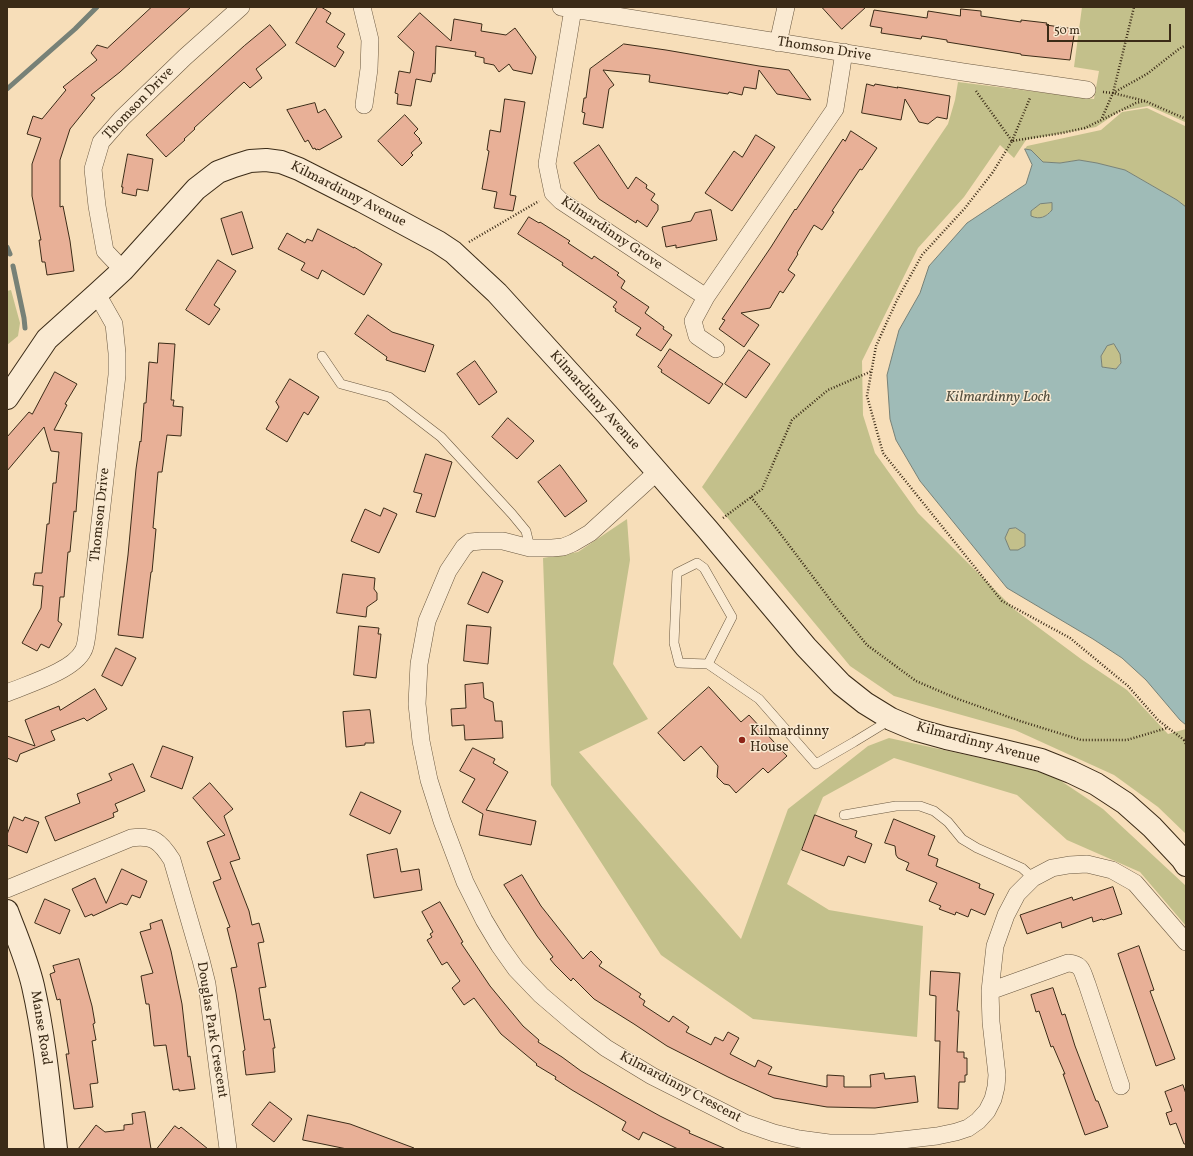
<!DOCTYPE html>
<html>
<head>
<meta charset="utf-8">
<style>
  body { margin:0 }
  #map { position:relative; width:1193px; height:1156px; overflow:hidden; background:#f7deb9; font-family:Vollkorn,serif }
  canvas { display:block }
  .frame { position:absolute; inset:0; border:8px solid #3b2b17; pointer-events:none }
  .scale { position:absolute; left:1047px; top:24px; width:124px; height:18px; box-sizing:border-box; border:2px solid #3b2b17; border-top:0; padding-left:5px; font-size:12px; line-height:14px; white-space:nowrap; color:#3b2b17; -webkit-text-stroke:3px #faead2; paint-order:stroke }
</style>
</head>
<body>
<div id="map">
<canvas width="1193" height="1156"></canvas>
<div class="frame"></div>
<div class="scale">50 m</div>
</div>
<script>
const c = document.querySelector('canvas').getContext('2d');
c.lineJoin = 'round';
function paint(path, color) {
  c.fillStyle = color;
  c.fill(path, 'evenodd');
}
function strokePath(path, color, width, dash) {
  c.strokeStyle = color;
  c.lineWidth = width;
  c.lineCap = dash ? 'butt' : 'round';
  c.setLineDash(dash || []);
  c.stroke(path);
}
function drawText(font, color, halo, rows, align = 'center') {
  c.font = font + ' Vollkorn,serif';
  c.lineWidth = 3;
  c.setLineDash([]);
  c.textBaseline = 'middle';
  c.strokeStyle = halo;
  c.fillStyle = color;
  for (const [text, x, y, turn = 0] of rows) {
    c.save();
    c.translate(x, y);
    c.rotate((+turn || 0) * Math.PI / 180);
    c.textAlign = isNaN(turn) ? turn : align;
    if (halo) c.strokeText(text, 0, 0);
    c.fillText(text, 0, 0);
    c.restore();
  }
}
paint(new Path2D(`
  M1082,7h104v114l-1,1 -36,-16 -29,5 -24,16 -70,13 -12,18 -14,-13 -36,52 -46,51 -56,113 1,54 12,38 43,60 97,97 66,49 46,31 41,44 18,-5v105l-28,-27 -44,-32 -99,-45 -121,-34 -44,-30 -148,-179 246,-363 7,-24 3,-18 136,17 5,-28 -25,-4z
  M1147,108l38,18 1,-2v83l-9,-7 -52,-30 -28,-7 -18,-3 -19,3 -17,-1 -12,-12 -6,-1 2,-3 74,-16 21,-18z
  M1052,203v7c-7,7 -12,10 -21,6v-5l9,-7z
  M11,290l9,33 -2,13 -11,9v-54z
  M1114,344l7,10v8l-5,7 -14,-2 -1,-11 6,-11z
  M627,519l3,41 -17,104 35,55 -69,33 162,187 47,-130 80,-63 21,-8 160,35 54,36 82,76 1,2v39l-46,-54 -73,-32 -50,-45 -123,-37 -71,39 -36,87 42,26 94,16 -6,111 -164,-18 -92,-64 -110,-170 -8,-227 35,-6z
  M1016,528l9,6v12l-7,4h-8l-5,-12 4,-9z`), '#c3c08b');
const water = new Path2D(`
  M1025,149l6,1 12,12 17,1 19,-3 18,3 28,7 52,30 9,7v518l-6,-5 -34,-40 -24,-22 -29,-19 -86,-51 -87,-107 -24,-41 -6,-21 -3,-44 12,-45 21,-37 9,-27 38,-43 59,-39 6,-19zM1052,203v7c-6,7 -12,10 -21,6v-5l9,-7zM1114,344l6,10 1,9 -5,6 -14,-2 -1,-11 6,-10zM1016,528l9,6v12l-7,4h-8l-5,-12 4,-9z`);
paint(water, '#9fbbb7');
strokePath(water, '#778177', 1);
strokePath(new Path2D(`
  M7,89l68,-60 22,-22
  M7,247l3,7
  M13,266l11,52 1,10`), '#778177', 5);
const building = new Path2D(`
  M152,7h39l-71,65 -29,23 4,3 -25,31 -10,31v47l3,-1 7,35 4,30 -27,4 -2,-13h-3l-3,-22h2l-9,-44v-32l9,-26 -14,-4 6,-18 9,3 24,-29 -3,-3 34,-27 -6,-7 6,-8 10,3z
  M318,7h3l10,6 -5,9 19,12 -8,13 7,5 -9,15 -39,-24z
  M822,7h44l-24,22z
  M961,9l20,2v5l40,6v-2l26,3 -1,2 29,4 -5,31 -49,-5v-1l-74,-12v-2l-25,-4 -1,3 -40,-6 1,-5 -12,-2 4,-16 53,8 1,-7 32,5z
  M420,13l31,28 3,-22 28,5 -1,7 25,4 9,-7 21,29 -4,17 -19,-4 -4,-6 -10,8 -5,-7 -10,-2v-5l-9,-2 1,-4 -40,-6 -1,28 -2,-1 -2,9 -15,-3 -5,27 -14,-2 1,-10 -3,-1 4,-22 11,2 4,-21 -16,-15z
  M270,25l16,20 -30,24 6,9 -12,10 -6,-6 -50,46 1,1 -11,10 1,1 -19,17 -20,-22 98,-89z
  M624,44l42,6 93,16 30,4 22,30 -34,-6 -18,-24 -3,19 -12,-2 -2,8 -13,-3 -1,2 -79,-12 1,-7 -47,-5 11,15 -5,4 -6,39 -20,-4 2,-11 -3,-1 2,-14h2l4,-29z
  M867,84l7,2 1,-2 23,4 -1,-1 53,9 -3,23 -10,-2 -9,7 -9,-2 -14,-23 -4,21 -39,-7z
  M505,99l20,3 -15,93 6,1 -3,15 -19,-3 3,-16 -15,-3 7,-38 -2,-1 3,-20 10,2z
  M315,103l3,10 7,-4 17,28 -23,13 -1,-1 -2,1 -1,-2 -2,1 -5,-9 -3,2 -18,-32z
  M405,115l13,14 -4,4 6,6h-1l3,4 -11,10 2,2 -11,11 -24,-25z
  M851,131l26,17 -15,22 -2,-1 -28,42 2,1 -12,18 -8,-5 -17,28 1,1 -10,16 7,5 -12,18 -3,-2 -10,17 -29,5 18,12 -15,22 -25,-18 6,-9 -3,-1 49,-72 24,-38 1,1 47,-71 2,2z
  M756,135l19,12 -43,64 -27,-18 29,-42 8,6z
  M599,145l29,44 8,-12 11,8 -1,3 9,6 -4,6 7,5v5l-11,17 -10,-7 -1,3 -37,-24 -25,-36z
  M128,154l25,5 -5,32 -11,-2 -1,7 -14,-3 1,-6h-1z
  M711,210l6,30 -41,8v-3l-10,2 -4,-20 29,-6 4,-8z
  M242,212l11,36 -21,7 -11,-36z
  M529,217l10,6 1,-1 30,19 -2,2 24,16 2,-3 25,17 -2,2 8,6 -4,7 28,19 -4,6 19,14 -1,2 9,6 -11,16 -25,-16 5,-7 -26,-17 1,-2 -3,-2 4,-5 -55,-37 1,-2 -45,-29z
  M318,229l36,19v-1l28,17 -18,31 -42,-25 -4,9 -17,-9 4,-7 -27,-14 9,-16 18,10 2,-4 5,2z
  M218,260l18,11 -22,34 6,4 -11,16 -23,-15z
  M368,315l24,17 42,13 -9,27 -39,-12 1,-3 -32,-23z
  M159,343l16,1 -4,56h3l-1,6 10,1 -2,29 -14,-1 -5,37h-4l-5,56 3,1 -4,43h-1l-8,66 -25,-3 10,-80 8,-86 4,-28 1,1 3,-39h2l3,-41 8,1z
  M670,349l53,35 -14,20 -48,-32 1,-2 -4,-3z
  M749,350l21,14 -24,34 -21,-14z
  M475,361l22,31 -18,13 -22,-31z
  M55,372l22,12 -12,20 2,1 -13,25 28,3 -6,79 -2,-1 -4,41h-2l-4,45h-4l-2,24 4,3 -13,24 -8,-4 -4,7 -15,-8 19,-35 2,-22 -10,-1 2,-12h7l5,-49h2l4,-41h3l3,-31 -8,-1 -7,-24 -37,44v-34l22,-25 3,2z
  M290,379l29,18 -11,18 -4,-3 -17,30 -21,-13 13,-22 -3,-5z
  M508,418l26,23 -17,18 -25,-22z
  M426,454l26,8 -17,55 -19,-5 6,-18 -8,-2z
  M560,465l27,36 -22,16 -27,-35z
  M384,508l13,6 -18,39 -28,-12 14,-32 15,7z
  M483,572l20,9 -15,32 -20,-9z
  M343,574l32,4 -1,11 3,4v7l-10,7 -1,10 -29,-4z
  M467,625l24,2 -3,37 -24,-3z
  M359,626l20,2 -1,6h3l-5,44 -22,-3z
  M116,648l20,10 -14,28 -20,-10z
  M483,683l1,15 9,4 2,19h7l1,17 -38,2 -1,-15 -12,1 -1,-17 15,-1 -1,-23z
  M709,687l32,35 8,-7 38,41 -19,17 -5,-5 -27,25 -7,-8 -5,-1 -7,-7 1,-11 -17,-20 -17,15 -26,-28z
  M95,689l12,20 -20,12 -3,-3 -33,13 4,9 -35,14 -3,8 -10,-4v-22l28,10 -10,-26 34,-14 1,4z
  M370,710l4,33h-9v2l-19,2 -3,-35z
  M163,746l30,11 -11,32 -31,-12z
  M473,748l22,11 -2,4 15,9 -22,38 50,11 -5,24 -52,-10 4,-21 -21,-12 13,-23 -15,-8z
  M133,764l12,27 -30,13 3,7 -5,2 1,4 -59,24 -10,-24 35,-14 -3,-9 35,-14 -3,-6z
  M210,783l23,26 -9,7 16,43 -10,3 19,49 3,14 7,-2 5,19 -6,1 8,44 -7,1 5,32 6,-1 5,29h-2l2,24 -29,3 -3,-24 2,-1 -9,-57 -5,-25 6,-1 -10,-39 3,-1 -17,-45 8,-3 -14,-37 18,-7 -32,-37z
  M361,792l40,19 -11,23 -40,-19z
  M815,815l42,16 -2,6 17,7 -7,19 -17,-7 -4,10 -42,-16z
  M14,817l9,4 2,-4 14,5 -12,31 -20,-8v-10z
  M894,819l41,17 -7,19 10,4 -2,7 44,18 -1,4 15,6 -9,21 -14,-6 -3,8 -12,-5 -1,3 -16,-6 2,-3 -12,-5 8,-18 -31,-13 3,-7 -11,-5 -2,-3 -1,-9 -10,-3z
  M397,849l4,23 18,-3 3,21 -48,8 -7,-43z
  M122,869l25,12 -7,17 -8,-3 -5,10 -6,-2 -28,13 -1,-2 -7,3 -13,-28 23,-11 11,25z
  M522,875l19,31 42,53 8,-8 11,11 -3,4 42,28 -2,3 6,4 -2,4 26,17 4,-6 16,11 -3,5 25,13 4,-8 8,4 5,-9 11,6 -9,16 25,13 3,-7 14,7 -4,7 30,7 29,6v-12l17,1v11h27l-1,-12 14,-2 1,6 30,-3 3,26 -43,6 -48,-1 -53,-9 -46,-21 -61,-31 -33,-22 -40,-25 -21,-21 -2,3 -16,-16 -5,-6 3,-2 -16,-21 -33,-51z
  M1113,887l9,27 -19,6 -1,-1 -9,3 -1,-5 -30,11 -1,-6 -34,12 -7,-19 52,-18 1,3z
  M45,899l25,11 -10,24 -25,-11z
  M440,902l23,40 -2,1 29,43 33,40 16,14 -1,2 24,15 19,14 43,25 36,20 30,15 -1,2 37,16h-48l-35,-17 -4,8 -17,-10 4,-8 -54,-32 -17,-11 1,-2 -20,-12 1,-1 -36,-30 -27,-36 -10,7 -12,-17 8,-7 -13,-19 -5,3 -15,-25 5,-3 -2,-3 3,-2 -11,-20z
  M162,920l9,31 11,53 6,53 2,-1 5,33 -16,2v-2l-6,1 -7,-45 -12,1 -5,-42h-3l-5,-28 12,-3 -13,-41 11,-3 -1,-5z
  M1139,946l15,44 -4,1 25,68 -19,7 -38,-112z
  M79,959l13,47 3,17 -2,1 3,16 -4,1 6,42 -8,1 3,23 -19,2 -8,-55h3l-9,-55 -3,1 -7,-26 5,-2 -2,-6z
  M931,971l29,2 -3,38h2l-2,41h7v6h3v17h-2v7h-6l-1,27 -20,-1 2,-67h-5l1,-45 -6,-1z
  M1053,988l9,27 3,-1 10,32 21,55h2l10,26 -23,8 -22,-61h2l-12,-28 -2,1 -12,-36 -3,1 -5,-17z
  M1183,1085l3,9v50h-2l-8,-21 -6,2 -4,-12 6,-2 -7,-19z
  M270,1102l22,17 -18,23 -22,-17z
  M145,1112l6,37h-73l18,-24 9,7 19,-2v-5l9,-1 -1,-10z
  M308,1115l42,9 64,24 -1,1h-66l-44,-9z
  M175,1126l4,3 2,-2 27,22h-51z`);
paint(building, '#e8b097');
strokePath(building, '#3b2b17', 1);
const lane = new Path2D(`
  M322,356l19,28 48,13 52,40 71,77 14,17 4,17
  M708,664l24,-47 -28,-49 -7,-5 -20,10 -3,70 5,20 29,1 51,35 57,65 38,-22 36,-22
  M844,815l52,-9h24l14,5 14,11 14,17 15,9 45,20 11,10`);
const street = new Path2D(`
  M362,7l8,33 -1,29 -5,36
  M561,7l402,65 124,18
  M573,9l-26,155 6,29 8,8 145,96 129,-188 9,-57
  M778,43l8,-36
  M123,270l-18,-19 -8,-45 -4,-37 8,-27 21,-24 63,-61 56,-50
  M706,297l-13,24 4,15 19,13
  M657,472l-67,61 -17,10 -10,4 -11,1h-22l-27,-7h-22l-11,1 -6,5 -16,24 -21,50 -8,43 -2,40 4,37 8,39 13,41 23,61 19,38 15,25 17,24 25,26 35,30 30,23 46,28 93,47 29,10 25,6 30,4h46l62,-7 19,-4 12,-4 10,-7 9,-10 6,-12 3,-12 1,-12 -6,-53 -1,-31 5,-45 11,-31 11,-21 16,-16 19,-10 17,-3 18,-1 25,6 23,13 51,59
  M7,693c21,-9 66,-22 76,-42 3,-5 3,-11 4,-16l30,-260v-22l-3,-29 -17,-30
  M7,889l124,-51c22,-3 29,3 41,22l29,100 6,24 21,165
  M990,991l78,-28c15,1 14,9 19,21l34,102`);
const secondary = new Path2D(`
  M7,398l40,-59 50,-45 26,-24 73,-81 22,-17 16,-6 16,-5 16,-1 15,2 18,7 63,32 76,41 15,10 44,41 110,121 101,116 98,117 35,37 24,19 26,16 26,11 29,8 58,13 37,9 30,12 25,12 29,19 27,24 30,32 4,6
  M7,911c9,24 20,49 26,75 12,53 17,109 23,163`);
strokePath(lane, '#6a5840', 10);
strokePath(street, '#6a5840', 18);
strokePath(secondary, '#3b2b17', 24);
strokePath(new Path2D(`
  M976,91l36,50
  M1103,92l10,1 32,8 41,18
  M1113,93l34,-19 32,-25 7,-4
  M1145,101l-9,2 -51,25 -23,5 -50,8 -19,31 -28,36 -43,47 -25,45 -21,46 -9,50 16,57 119,148 68,37 58,48 30,34 26,20h2
  M1102,118l11,-25 21,-86
  M1012,141l18,-43
  M469,242l70,-41
  M751,497l22,27 62,82 32,39 49,36 42,18 62,22 61,19h46l40,-12
  M723,518l39,-29 30,-69 36,-30 44,-19
  M1184,740l2,4`), '#3b2b17', 2.5, [1, 2]);
strokePath(lane, '#faead2', 9);
strokePath(street, '#faead2', 17);
strokePath(secondary, '#faead2', 22);
for (const [x, y, r, color] of [
  [742,740,4,"#8f2418"]
]) {
  const dot = new Path2D();
  dot.arc(x, y, r, 0, 2 * Math.PI);
  c.fillStyle = color;
  c.fill(dot);
  strokePath(dot, '#faead2', 1.5);
}
drawText('14px', '#3b2b17', '#faead2', [
  ["Thomson Drive",824,50,9],
  ["Thomson Drive",139,104,-46],
  ["Kilmardinny Avenue",348,195,27],
  ["Kilmardinny Grove",611,234,34],
  ["Kilmardinny Avenue",594,401,48],
  ["Thomson Drive",101,515,-84],
  ["Kilmardinny Avenue",978,744,15],
  ["Manse Road",40,1028,81],
  ["Douglas Park Crescent",211,1030,81],
  ["Kilmardinny Crescent",680,1088,28]
]);
drawText('14px', '#3b2b17', '#faead2', [
  ["Kilmardinny",750,732],
  ["House",750,748]
], 'left');
drawText('italic 15px', '#544f3f', '#faead2', [
  ["Kilmardinny Loch",998,398]
]);
</script>
</body>
</html>
